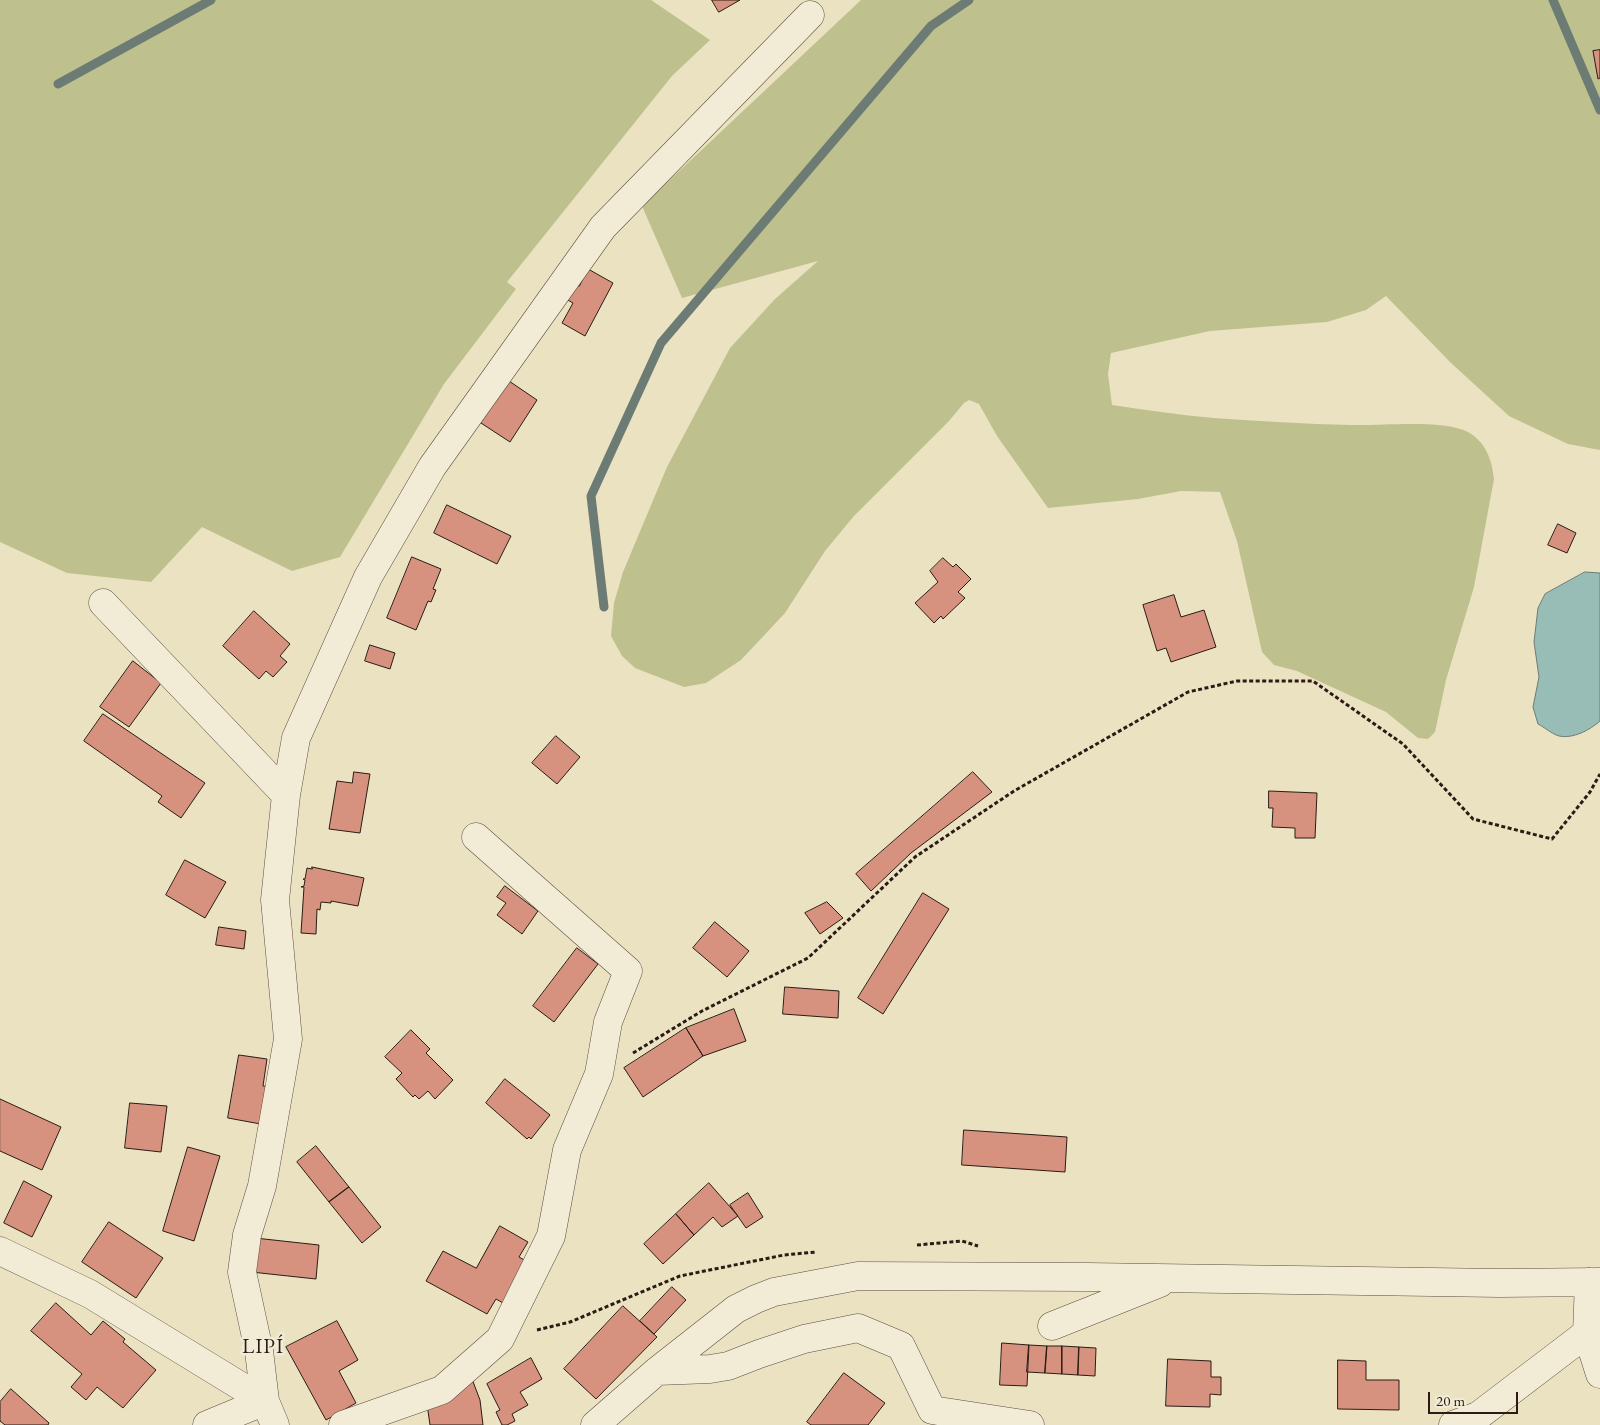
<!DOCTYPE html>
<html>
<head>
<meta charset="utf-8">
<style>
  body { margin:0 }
  #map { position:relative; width:1600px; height:1425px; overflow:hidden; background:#ebe2c2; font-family:"EB Garamond",serif }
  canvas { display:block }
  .scale { position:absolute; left:1428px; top:1392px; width:90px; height:22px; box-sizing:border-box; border:2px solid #2b1b14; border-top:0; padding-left:6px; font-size:15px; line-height:18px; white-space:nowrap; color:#2b1b14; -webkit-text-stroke:4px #f2ecd7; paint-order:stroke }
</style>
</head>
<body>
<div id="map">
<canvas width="1600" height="1425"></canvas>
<div class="scale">20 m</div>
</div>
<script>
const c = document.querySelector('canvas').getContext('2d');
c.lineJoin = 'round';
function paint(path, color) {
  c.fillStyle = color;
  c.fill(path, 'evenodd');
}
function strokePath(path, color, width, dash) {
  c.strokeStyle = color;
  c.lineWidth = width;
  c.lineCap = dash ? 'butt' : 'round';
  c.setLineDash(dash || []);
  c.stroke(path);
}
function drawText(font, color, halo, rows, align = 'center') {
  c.font = font + ' "EB Garamond",serif';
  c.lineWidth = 5;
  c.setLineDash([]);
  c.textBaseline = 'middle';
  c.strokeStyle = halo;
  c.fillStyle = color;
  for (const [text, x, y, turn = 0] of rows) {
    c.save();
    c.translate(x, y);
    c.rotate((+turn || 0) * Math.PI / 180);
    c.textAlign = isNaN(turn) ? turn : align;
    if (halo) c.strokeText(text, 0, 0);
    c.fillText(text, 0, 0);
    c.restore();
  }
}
paint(new Path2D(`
  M0,0h651l59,40 -38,36 -165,206 9,7 -72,95 -104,173 -48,14 -90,-44 -51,55 -84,-9 -67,-31z
  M861,0h739v450l-32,-6 -59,-28 -58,-53 -65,-67 -20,14 -39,12 -117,9 -99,22 -3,21 4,31c34,5 68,10 102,13 45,3 91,6 137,7 31,1 91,-6 117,7 18,10 24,28 26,47l-20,108 -28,93 -11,52 -7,7 -10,-1 -32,-26 -89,-41 -23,-6 -12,-13 -25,-111 -17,-49 -39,-1 -43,8 -90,9 -51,-72 -18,-32 -10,-4 -5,3 -15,18 -95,95 -29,35 -40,62 -44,47 -35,23 -22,4 -49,-19 -13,-12 -11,-20 3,-33 9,-31 44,-105 63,-119 45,-49 43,-38 -136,37 -40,-92z`), '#bec18e');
const water = new Path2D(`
  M1585,572l15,1v148c-10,9 -27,18 -41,15 -7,-2 -15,-9 -21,-12l-5,-17 6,-30 -5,-35 4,-34 7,-14z`);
paint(water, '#98bdb6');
strokePath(water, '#6c7c75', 1);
strokePath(new Path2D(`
  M1553,0l47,110
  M58,84l153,-84
  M604,607l-13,-111 70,-153 270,-317 38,-26`), '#6c7c75', 9);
const building = new Path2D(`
  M712,0h28l-21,12z
  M1600,50v28l-2,1 -5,-28z
  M588,269l25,14 -28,53 -23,-13 11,-20 -7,-4 8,-15 5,2z
  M509,381l28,19 -27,42 -29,-19z
  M447,505l64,31 -14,28 -63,-31z
  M1558,524l18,9 -9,20 -19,-8z
  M412,557l29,12 -8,20 3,1 -5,12 -3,-1 -12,29 -29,-12z
  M943,558l10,9 3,-3 15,15 -13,13 7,6 -22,21 -2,-3 -7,7 -19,-20 23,-21 -8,-11z
  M1174,595l7,22 23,-7 12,37 -45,15 -5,-14 -9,3 -14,-46z
  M254,611l36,33 -10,12 7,6 -14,15 -7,-6 -7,8 -36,-33z
  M370,645l25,8 -5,16 -25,-8z
  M133,661l28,22 -32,44 -29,-20z
  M103,714l102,69 -24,35 -23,-16 4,-6 -78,-55z
  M556,736l24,21 -23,27 -25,-21z
  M354,772l16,2 -10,59 -31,-4 8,-48 15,2z
  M973,772l19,20 -81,61 -40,38 -15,-17z
  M1269,791l48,2 -2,45h-20v-10l-23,-1 1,-19h-4z
  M185,860l41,22 -21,36 -39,-23z
  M312,867l52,11 -6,28 -27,-5v2l-10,-1 -1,8 -3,-1 -1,25 -15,-1 3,-46h-3l3,-1 1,-6 -2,-1h2l2,-11 5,1z
  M505,886l33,25 -16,23 -25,-19 9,-12 -9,-6z
  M923,893l26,16 -66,105 -25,-16z
  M827,902l16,16 -23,16 -15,-21z
  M715,922l34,29 -22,26 -34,-29z
  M219,927l27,4 -2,18 -28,-4z
  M577,948l21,16 -44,58 -21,-16z
  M785,987l54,4 -1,27 -55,-4z
  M734,1009l12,32 -43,15 -17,-28z
  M686,1028l17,28 -60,41 -19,-29z
  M411,1030l19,19 -4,4 27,27 -18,19 -7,-8 -9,8 -4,-4 -2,2 -17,-18 6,-6 -17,-16z
  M239,1055l28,4 -4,27 10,1 -7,38 -38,-7z
  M505,1079l45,36 -19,24 -2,-2 -2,2 -41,-36z
  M0,1099l61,28 -19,43 -42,-19z
  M130,1103l37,3 -6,46 -36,-4z
  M964,1130l103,7 -2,35 -103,-7z
  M316,1146l33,41 -20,15 -32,-40z
  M188,1147l32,9 -26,85 -31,-10z
  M24,1181l28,15 -20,41 -28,-14z
  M709,1183l29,33 -16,11 -9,-10 -19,18 -18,-21z
  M349,1187l32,40 -19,16 -33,-41z
  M748,1193l15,24 -17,11 -16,-23z
  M676,1214l18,21 -31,29 -19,-20z
  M109,1222l54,36 -27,40 -54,-36z
  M500,1226l28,16 -9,15 7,4 -23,42 -7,-4 -9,15 -61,-33 17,-30 33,17z
  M255,1238l64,7 -3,34 -65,-7z
  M672,1287l14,13 -32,34 -14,-13z
  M56,1303l35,32 12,-14 22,18 -2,3 33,28 -33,38 -26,-21 -11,13 -15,-13 11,-13 -51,-43z
  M623,1306l34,31 -61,62 -32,-30z
  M337,1321l21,39 -19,11 17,32 -30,17 -40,-73z
  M1002,1343l27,2 -2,41 -27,-1z
  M1029,1345l18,1 -2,27 -18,-1z
  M1047,1346h15v28l-17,-1z
  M1062,1346l17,1 -1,28 -16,-1z
  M1079,1347l17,1 -1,28 -17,-1z
  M531,1358l11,21 -22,13 8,13 -16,9 3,7 -8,4h-5l-6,-13 4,-2 -13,-26z
  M1168,1359l43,2v16h10v18l-11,-1v13l-44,-1z
  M1338,1360l28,1v19h33v30l-61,-1z
  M844,1373l41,30 -17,22h-57l-4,-3z
  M472,1379l8,21 3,25h-53l-3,-21z
  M11,1389l38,34 -1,2h-43l-5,-4v-19z`);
paint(building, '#d6927f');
strokePath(building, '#2b1b14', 1);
const minor = new Path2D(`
  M103,603l183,192
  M0,1251l90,43 175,107
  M1589,1282l-2,51 13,41
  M1052,1326l108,-43
  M657,1371l53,-2 18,-3 31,-12 45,-15 54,-11 43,18 31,64 98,15
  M265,1401l-6,-50 -17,-79 5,-37 15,-49 26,-147 -13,-139 11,-105 10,-57 72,-161 64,-110 171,-240 207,-212
  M207,1425l58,-24 10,24
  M343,1425l99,-35 58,-51 51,-103 16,-86 32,-76 9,-52 20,-51 -152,-134
  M595,1425l62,-54 79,-62 20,-10 18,-7 84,-16 230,1 412,6 100,-1
  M1453,1425l25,-9 109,-83`);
strokePath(minor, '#5b4d40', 29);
strokePath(new Path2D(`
  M633,1053l69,-42 106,-53 107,-101 99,-66 174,-99 49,-11h76l90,63 70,75 79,20 38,-47 10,-18
  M917,1245l45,-4 16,5
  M537,1330l33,-8 110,-46 104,-21 32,-3`), '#2b1b14', 3, [4, 2.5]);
strokePath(minor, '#f2ecd7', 28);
c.letterSpacing = '1px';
drawText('21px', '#2b1b14', '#f2ecd7', [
  ["LIPÍ",263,1347]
]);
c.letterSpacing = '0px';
</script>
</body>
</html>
